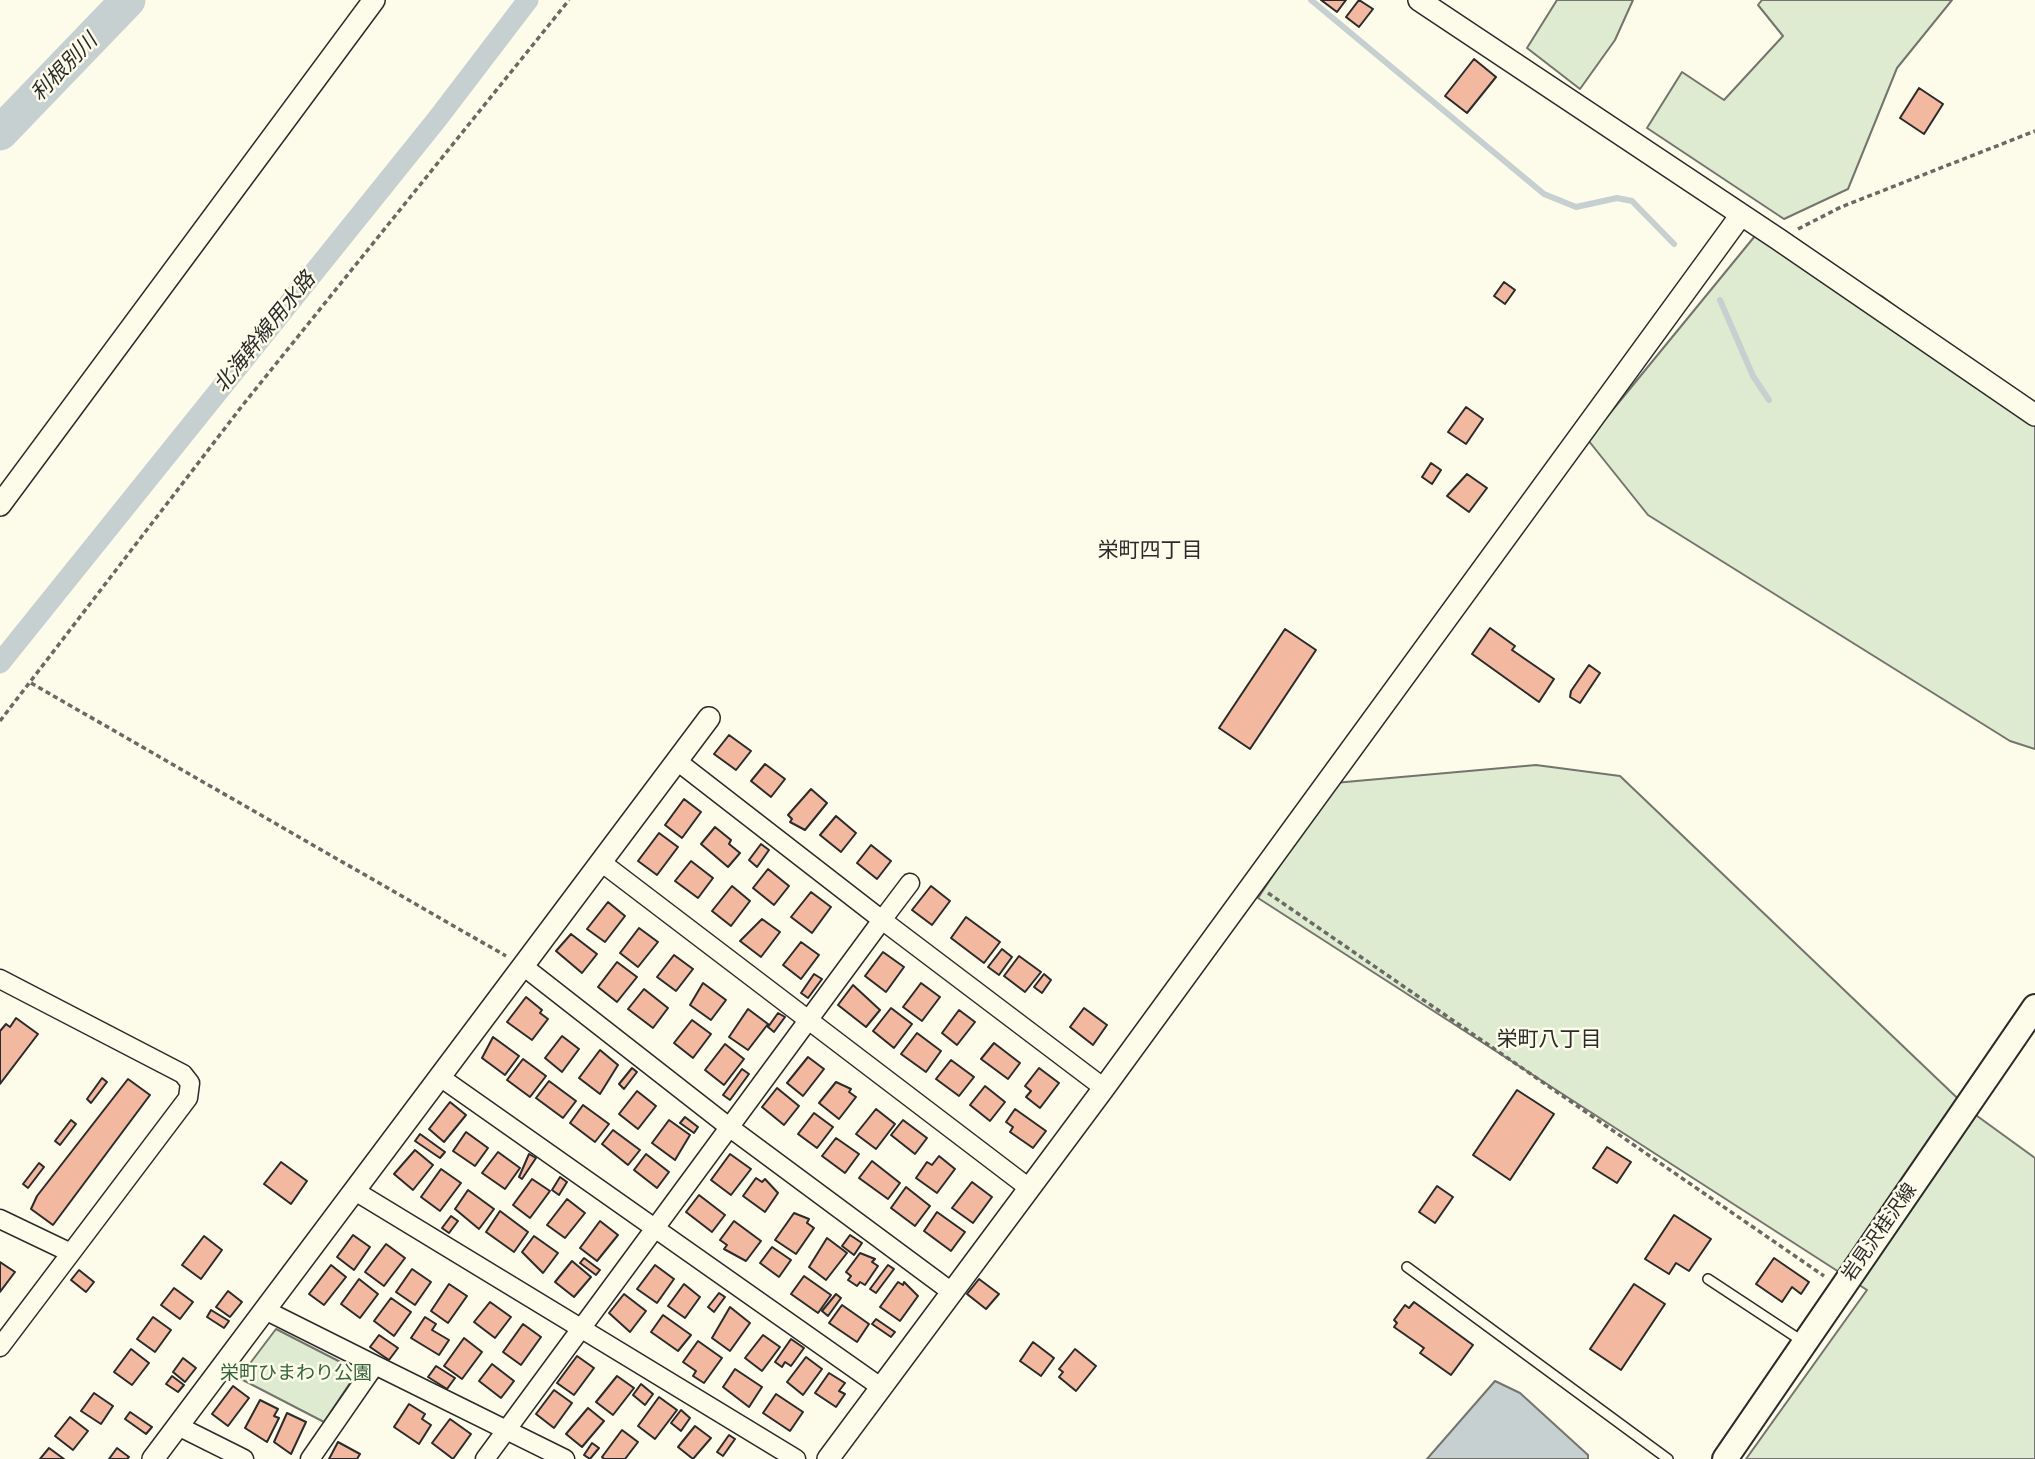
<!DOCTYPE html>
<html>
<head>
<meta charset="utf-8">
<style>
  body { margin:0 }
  canvas { display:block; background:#fdfbea }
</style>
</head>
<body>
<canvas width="2035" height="1459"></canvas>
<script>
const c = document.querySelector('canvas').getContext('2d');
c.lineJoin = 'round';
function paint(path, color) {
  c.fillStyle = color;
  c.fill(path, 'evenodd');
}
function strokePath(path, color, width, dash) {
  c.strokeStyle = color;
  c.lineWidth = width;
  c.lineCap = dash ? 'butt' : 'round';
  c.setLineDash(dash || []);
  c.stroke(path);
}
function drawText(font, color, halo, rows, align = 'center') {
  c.font = font + ' "Exo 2","Noto Sans JP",sans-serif';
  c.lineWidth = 5;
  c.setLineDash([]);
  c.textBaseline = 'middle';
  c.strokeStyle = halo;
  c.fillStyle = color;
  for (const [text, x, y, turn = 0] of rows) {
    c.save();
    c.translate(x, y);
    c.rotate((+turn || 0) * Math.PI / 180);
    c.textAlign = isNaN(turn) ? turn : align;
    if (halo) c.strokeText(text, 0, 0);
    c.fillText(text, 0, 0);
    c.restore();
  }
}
const green = new Path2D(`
  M1557,0h76l-18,40 -35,49 -53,-41z
  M1762,0h190l-55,68 -49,121 -64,30 -137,-91 35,-56 42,28 59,-64 -25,-31z
  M1759,231l124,66 152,115v337l-25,-8 -362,-226 -60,-75z
  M1536,765l84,11 353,337 62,45v301h-289l121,-169 -609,-392 76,-115z
  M276,1329l82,42 -34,51 -85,-44z`);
paint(green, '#deebd1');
strokePath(green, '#74746e', 2);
const water = new Path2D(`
  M1495,1381l25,12 68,62v4h-161z`);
paint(water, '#c7d0d0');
strokePath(water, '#74746e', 2);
strokePath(new Path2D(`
  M1311,0l233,194 32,13 41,-9 15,3 42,43
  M1720,300l33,76 16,24`), '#c7d0d0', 6);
strokePath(new Path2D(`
  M0,663l438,-545 90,-118`), '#c7d0d0', 21);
strokePath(new Path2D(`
  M0,133l128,-133`), '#c7d0d0', 35);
const building = new Path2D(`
  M1321,0h25l-9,12z
  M1359,0l14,9 -14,18 -13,-10z
  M1474,59l22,18 -29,36 -22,-17z
  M1919,88l24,16 -19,30 -24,-16z
  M1504,282l11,8 -10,14 -11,-8z
  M1466,407l17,12 -17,25 -18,-12z
  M1431,463l10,7 -9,14 -10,-7z
  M1467,474l20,14 -18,24 -22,-16z
  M1490,628l25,18 -3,4 42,29 -15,23 -67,-48z
  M1285,629l31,21 -66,99 -31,-21z
  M1589,665l11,8 -20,30 -10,-6 1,-6z
  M729,735l22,16 -15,19 -22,-16z
  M765,764l20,15 -14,18 -20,-16z
  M811,789l16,14 -22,27 -15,-8 2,-3 -4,-4z
  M684,799l17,13 -19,26 -17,-13z
  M836,816l20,17 -15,19 -21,-17z
  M715,827l16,13 -2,4 11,9 -12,14 -27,-23z
  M659,833l19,14 -21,28 -19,-14z
  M761,844l8,6 -12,17 -8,-7z
  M871,845l20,16 -14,18 -20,-16z
  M691,861l22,17 -15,20 -23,-17z
  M768,869l21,17 -15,19 -21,-17z
  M732,886l18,15 -19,25 -19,-15z
  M931,886l19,15 -18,24 -20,-15z
  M811,892l20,15 -19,26 -21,-16z
  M608,902l17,14 -20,26 -18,-13z
  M966,917l34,25 -16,21 -33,-25z
  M762,919l18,13 -19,25 -21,-16z
  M639,928l19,14 -20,25 -18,-14z
  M571,934l26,20 -15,19 -26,-22z
  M801,942l18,13 -18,24 -18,-14z
  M1002,949l10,8 -13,18 -11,-8z
  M883,952l21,15 -18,25 -21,-16z
  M674,955l19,14 -17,22 -19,-14z
  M1019,956l22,16 -16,20 -21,-16z
  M617,962l20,15 -20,25 -19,-15z
  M814,974l8,5 -14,19 -7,-5z
  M1044,974l7,6 -9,13 -8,-6z
  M703,983l23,17 -15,20 -21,-15z
  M921,983l19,14 -18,24 -19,-14z
  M853,985l27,25 -14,17 -28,-22z
  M644,989l24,19 -15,20 -25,-19z
  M526,997l16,13 -2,3 8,6 -16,21 -25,-18z
  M891,1008l21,16 -18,24 -21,-17z
  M1084,1008l23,17 -14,20 -23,-18z
  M748,1009l20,15 -20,26 -19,-13z
  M959,1010l16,12 -18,23 -15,-12z
  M778,1013l7,4 -11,15 -6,-5z
  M16,1018l22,16 -38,50v-53l6,-7 4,3z
  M692,1020l19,14 -18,24 -19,-15z
  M917,1033l24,18 -15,21 -25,-18z
  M562,1036l17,13 -17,23 -17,-14z
  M493,1037l26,19 -14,19 -23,-17z
  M994,1043l26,20 -12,16 -27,-20z
  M725,1044l19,15 -20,26 -19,-15z
  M600,1050l18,15 -18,29 -21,-16z
  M808,1057l16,12 -21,27 -16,-13z
  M523,1059l23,17 -16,21 -23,-17z
  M951,1060l23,17 -15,19 -23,-17z
  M632,1068l5,4 -13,17 -5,-5z
  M1039,1068l20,15 -19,25 -14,-11 5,-6 -6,-5z
  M742,1069l7,5 -19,26 -7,-5z
  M102,1078l5,4 -16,21 -4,-4z
  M128,1079l22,16 -97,130 -22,-16 6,-13z
  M549,1081l27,20 -13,17 -27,-20z
  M836,1082l15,7 -2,3 7,5 -17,22 -20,-16z
  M985,1086l20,16 -15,19 -20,-16z
  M777,1088l22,18 -15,19 -22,-18z
  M1517,1090l37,24 -44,66 -37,-25z
  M637,1091l19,15 -18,23 -19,-15z
  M450,1102l16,13 -22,27 -15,-13z
  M583,1105l26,19 -14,18 -25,-19z
  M876,1109l19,15 -19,25 -20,-15z
  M1015,1109l31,22 -13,17 -23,-16 3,-5 -7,-5z
  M814,1113l19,14 -16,21 -19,-14z
  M685,1117l13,10 -4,6 -14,-10z
  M71,1120l5,4 -16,21 -5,-4z
  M669,1120l21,15 -15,25 -23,-17z
  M903,1120l24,18 -12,16 -24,-19z
  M613,1130l27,20 -12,15 -26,-21z
  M466,1132l22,16 -13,18 -22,-15z
  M420,1134l25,18 -5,6 -25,-17z
  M836,1138l23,16 -14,19 -23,-17z
  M1607,1147l24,15 -14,21 -24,-15z
  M415,1150l18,15 -20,25 -19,-16z
  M498,1152l22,16 -15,21 -23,-16z
  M529,1154l7,4 -14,21 -3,-2z
  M646,1154l23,18 -12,16 -23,-18z
  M730,1154l21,15 -20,26 -20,-15z
  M939,1156l16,13 -18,24 -21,-15 11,-16 5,3z
  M872,1161l28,22 -12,16 -29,-21z
  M281,1162l26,19 -16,23 -27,-20z
  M39,1163l5,4 -16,21 -5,-4z
  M441,1169l20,14 -21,28 -19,-14z
  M560,1177l7,5 -8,13 -7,-5z
  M756,1178l6,4 3,-3 13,14 -13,19 -22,-16z
  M532,1179l18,12 -20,27 -17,-13z
  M972,1182l20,15 -19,26 -21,-15z
  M1437,1186l16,11 -18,26 -16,-11z
  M906,1187l24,19 -15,20 -24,-18z
  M468,1190l26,19 -15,20 -24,-20z
  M699,1195l26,20 -13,17 -26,-20z
  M567,1199l18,14 -20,25 -18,-13z
  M500,1211l28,21 -14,20 -28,-20z
  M937,1212l28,20 -14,19 -27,-20z
  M794,1213l15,6 -2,4 7,5 -18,26 -21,-14z
  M1674,1215l37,24 -22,32 -13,-8 -7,11 -24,-15z
  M451,1216l7,5 -9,12 -7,-5z
  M600,1221l18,14 -21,26 -17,-13z
  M734,1221l27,20 -15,20 -22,-12 3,-4 -7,-5z
  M353,1235l17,12 -16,23 -17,-13z
  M850,1235l12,8 -8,12 -12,-9z
  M204,1236l18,14 -21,29 -19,-14z
  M534,1236l24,17 -15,20 -21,-21z
  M827,1238l20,15 -21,27 -17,-13z
  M386,1244l19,14 -21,28 -19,-14z
  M772,1247l19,13 -12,17 -19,-14z
  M860,1253l15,6 -3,3 6,4 -13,19 -5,-3 -3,4 -9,-6 3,-4 -5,-4z
  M584,1258l16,12 -4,5 -16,-12z
  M1774,1258l35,24 -8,12 -9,-7 -10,15 -26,-18z
  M572,1261l19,16 -17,20 -19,-15z
  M0,1262l15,10 -15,20z
  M331,1265l15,12 -22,28 -15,-11z
  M655,1265l19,14 -17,24 -20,-14z
  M888,1265l6,4 -18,24 -6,-4z
  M412,1269l19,13 -16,23 -19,-13z
  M79,1270l15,12 -8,10 -15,-12z
  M804,1276l27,19 -13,18 -27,-19z
  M359,1279l19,15 -18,24 -19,-14z
  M979,1279l20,15 -13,15 -19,-15z
  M898,1282l5,3 1,-3 14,14 -18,25 -20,-14z
  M449,1284l18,12 -19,27 -17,-12z
  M684,1284l16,13 -15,21 -17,-12z
  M1634,1284l31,20 -44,66 -31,-21z
  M174,1288l19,14 -13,17 -19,-14z
  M228,1291l14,11 -12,15 -14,-10z
  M719,1293l6,4 -11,15 -6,-5z
  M624,1294l22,17 -16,21 -21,-19z
  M836,1294l5,4 -13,18 -6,-5z
  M391,1298l20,14 -17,24 -20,-15z
  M490,1302l21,15 -16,21 -21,-16z
  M1414,1302l59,43 -22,30 -31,-22 4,-5 -30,-21 3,-4 -3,-3 11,-15 4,3z
  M842,1305l27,19 -12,18 -28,-19z
  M730,1307l20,16 -20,28 -18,-13z
  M211,1310l18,11 -5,7 -17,-11z
  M663,1315l28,20 -13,16 -27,-19z
  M153,1317l18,13 -16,22 -18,-13z
  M425,1317l11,7 -4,6 17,10 -10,15 -28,-17z
  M876,1319l19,13 -4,5 -19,-13z
  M523,1324l18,13 -20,28 -18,-13z
  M379,1335l19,13 -9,12 -19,-13z
  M763,1335l17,12 -18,24 -17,-13z
  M464,1338l18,14 -20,27 -18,-13z
  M791,1339l13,9 -13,18 -6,-4 -3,5 -7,-5z
  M698,1341l24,17 -18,25 -11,-7 3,-5 -13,-9z
  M1033,1342l21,16 -13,18 -21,-15z
  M131,1349l18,14 -17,22 -18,-13z
  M1075,1349l21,17 -20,25 -17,-14 4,-5 -4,-3z
  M577,1356l17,12 -20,27 -17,-12z
  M806,1357l16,12 -19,26 -16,-13z
  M183,1358l13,10 -11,14 -12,-10z
  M492,1364l22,17 -13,17 -22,-17z
  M436,1366l19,12 -8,11 -19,-12z
  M735,1369l27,18 -13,20 -26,-20z
  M829,1373l16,10 -6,8 6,3 -9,13 -21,-14z
  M172,1376l12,9 -6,7 -12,-8z
  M617,1376l17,12 -21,27 -17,-13z
  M641,1384l12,10 -8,11 -12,-10z
  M233,1386l16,12 -21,28 -16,-12z
  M554,1390l18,13 -18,25 -18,-14z
  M94,1393l19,13 -12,18 -20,-13z
  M776,1394l27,18 -13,19 -27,-18z
  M659,1397l18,13 -22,29 -17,-13z
  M260,1400l18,9 -4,7 5,2 -12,24 -22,-14z
  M409,1404l16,10 -3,5 9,6 -12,19 -25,-17z
  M588,1408l16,13 -22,26 -16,-13z
  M681,1410l9,8 -9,13 -10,-8z
  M130,1412l22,15 -6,7 -21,-15z
  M287,1413l19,9 -15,32 -17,-12z
  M70,1417l18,14 -15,19 -18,-14z
  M450,1419l21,15 -18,25 -21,-16z
  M695,1426l16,12 -18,21 -15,-12z
  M622,1430l16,12 -13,17h-21l-2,-2z
  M729,1435l6,4 -12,17 -6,-4z
  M338,1442l22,12 -3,5h-28z
  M592,1443l7,5 -9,11 -6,-4z
  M49,1448l15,11h-24z
  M117,1448l12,9 -2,2h-18z`);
paint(building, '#f2b8a0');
strokePath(building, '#2b2b2b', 2);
const service = new Path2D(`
  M1407,1267l261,192
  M1708,1279l94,62`);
const minor = new Path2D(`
  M601,862l428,326
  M910,883l-28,37 222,168
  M523,966l206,161 224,166
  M0,979l183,95 7,9 -2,15 -188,249
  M440,1077l442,311
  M355,1191l441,268
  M0,1219l71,34
  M265,1310l110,55 -65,94
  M375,1365l190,94
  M178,1426l66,33
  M485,1459l397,-539 -205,-159`);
const tertiary = new Path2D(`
  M1419,0l359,239 257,176
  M0,505l374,-505
  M153,1459l556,-741
  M828,1459l276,-371 637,-873`);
const secondary = new Path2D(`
  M1725,1459l310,-452`);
strokePath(service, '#2b2b2b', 12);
strokePath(minor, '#2b2b2b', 21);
strokePath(tertiary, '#2b2b2b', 24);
strokePath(secondary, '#2b2b2b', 28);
strokePath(new Path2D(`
  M1798,229l43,-22 194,-76
  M31,683l475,273
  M0,721l242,-315 327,-406
  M1268,893l556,383`), '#6a6964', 3.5, [5, 3.5]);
strokePath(service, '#fdfbea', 9);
strokePath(minor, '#fdfbea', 18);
strokePath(tertiary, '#fdfbea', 21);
strokePath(secondary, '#fdfbea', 24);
drawText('19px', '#2b2b2b', '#fdfbea', [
  ["岩見沢桂沢線",1879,1232,-55]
]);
drawText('19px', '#34623c', '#fdfbea', [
  ["栄町ひまわり公園",296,1373]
]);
drawText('italic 21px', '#2b2b2b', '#fdfbea', [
  ["利根別川",64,67,-46],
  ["北海幹線用水路",264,332,-51]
]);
drawText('21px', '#2b2b2b', '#fdfbea', [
  ["栄町四丁目",1150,550],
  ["栄町八丁目",1549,1039]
]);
</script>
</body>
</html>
